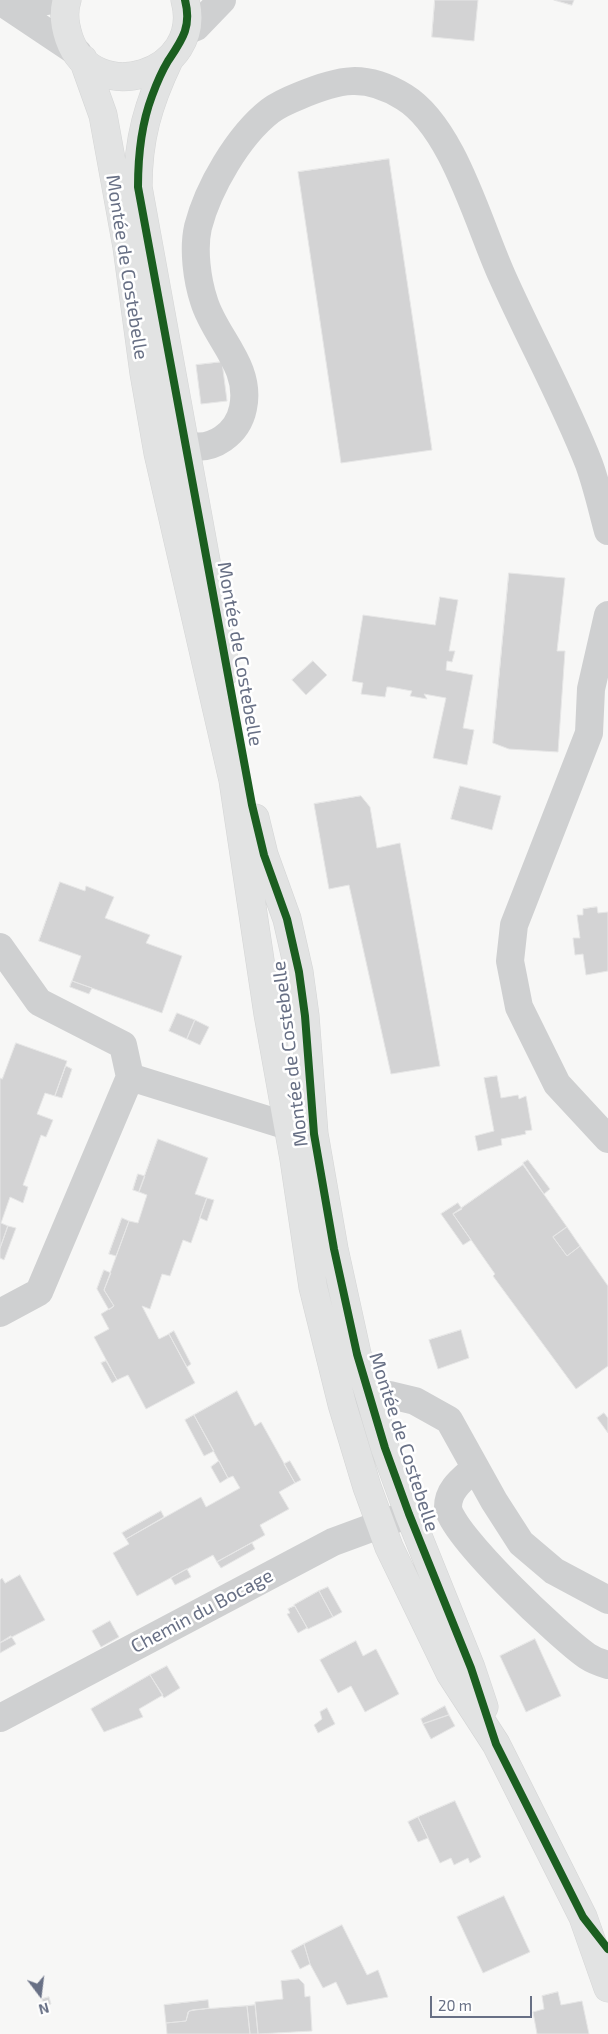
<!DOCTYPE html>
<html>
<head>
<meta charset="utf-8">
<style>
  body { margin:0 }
  #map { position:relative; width:608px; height:2034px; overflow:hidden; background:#f7f7f6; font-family:"Exo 2",sans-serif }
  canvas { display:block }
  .north { position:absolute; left:15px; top:1969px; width:50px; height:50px; -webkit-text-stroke:4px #fff; paint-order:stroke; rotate:165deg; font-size:14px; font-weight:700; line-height:20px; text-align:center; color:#687085 }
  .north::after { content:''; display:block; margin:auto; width:18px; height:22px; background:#687085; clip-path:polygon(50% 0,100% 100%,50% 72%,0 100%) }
  .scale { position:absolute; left:430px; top:1996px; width:102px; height:22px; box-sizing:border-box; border:2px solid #687085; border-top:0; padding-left:6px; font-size:15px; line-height:18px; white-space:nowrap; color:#687085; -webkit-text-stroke:4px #fff; paint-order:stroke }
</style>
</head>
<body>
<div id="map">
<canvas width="608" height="2034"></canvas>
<div class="north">N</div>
<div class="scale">20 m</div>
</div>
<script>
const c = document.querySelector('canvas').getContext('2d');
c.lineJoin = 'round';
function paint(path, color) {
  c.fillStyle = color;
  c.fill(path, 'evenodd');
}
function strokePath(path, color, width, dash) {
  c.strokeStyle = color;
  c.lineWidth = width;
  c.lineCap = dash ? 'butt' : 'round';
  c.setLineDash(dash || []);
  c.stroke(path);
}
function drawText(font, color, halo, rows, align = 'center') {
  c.font = font + ' "Exo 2",sans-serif';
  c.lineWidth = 5;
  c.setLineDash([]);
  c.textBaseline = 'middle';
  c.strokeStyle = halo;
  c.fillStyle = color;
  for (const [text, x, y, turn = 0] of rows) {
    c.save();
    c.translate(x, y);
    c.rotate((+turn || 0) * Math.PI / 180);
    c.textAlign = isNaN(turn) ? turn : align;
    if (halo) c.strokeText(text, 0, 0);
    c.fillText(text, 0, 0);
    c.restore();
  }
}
const building = new Path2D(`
  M435,0h43l-4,41 -42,-4z
  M554,0h20l-2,5z
  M389,159l43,291 -91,13 -43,-291z
  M222,362l5,39 -26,3 -5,-39z
  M509,573l56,5 -8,73h8l-7,101 -49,-3 -16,-6z
  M440,597l18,3 -9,51h6l-3,11 -5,-1 -1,9 27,5 -10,53 11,2 -7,35 -34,-7 13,-60 -22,-4 3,5 -17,-3 2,-5 -22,-4h-3l-2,10 -24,-3 2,-11 -11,-2 11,-66 72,10z
  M313,661l14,14 -21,20 -14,-15z
  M460,786l41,10 -9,34 -41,-11z
  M361,796l9,11 7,41 23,-5 40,223 -49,8 -42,-189 -20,4 -15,-85z
  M60,882l25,9 1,-5 28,11 -9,21 45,17 -4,8 36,13 -20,57 -90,-32 9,-25 -42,-15z
  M597,907l1,6 10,-1v59l-22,4 -3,-21 -8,1 -2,-17h7l-3,-23h6v-6z
  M72,981l20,7 -3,6 -19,-7z
  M177,1013l18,7 -8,19 -18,-8z
  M195,1020l14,7 -9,18 -13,-6z
  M16,1043l51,18 -12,35 -10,-3 -8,21 16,6 -7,17 -5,-2 -18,50 5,2 -5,16 -13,-6 -9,26 7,3 -8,22v-170l2,1z
  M66,1066l6,3 -10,29 -7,-2z
  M497,1076l4,22 17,-3 1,4 7,-3 6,34 -7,1 1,3 -25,5 1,6 -24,6 -3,-15 19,-5 -10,-53z
  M158,1139l50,19 -13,36 12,4 -16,45 -8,-3 -13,36 -8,-2 -12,35 -8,-3 17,33 10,-5 26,49 -49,26 -18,-34 -11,5 -23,-43 15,-8 -8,-15 13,-8 -10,-16 25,-69 9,2 9,-28 -8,-3z
  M528,1160l22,29 -6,5 -21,-31z
  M523,1165l44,62 -14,10 14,19 13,-10 28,40v80l-32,23 -83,-113 2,-2 -42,-60z
  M138,1174l7,2 -6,16 -6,-2z
  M207,1198l7,2 -7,21 -7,-3z
  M458,1203l4,6 -9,5 18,26 -8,5 -22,-31z
  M122,1218l7,3 -13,35 -7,-2z
  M8,1226l8,2 -12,32 -4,-2v-9z
  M567,1227l13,19 -13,10 -14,-19z
  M104,1270l7,3 -7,17 10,16 -5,4 -12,-21z
  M461,1330l8,28 -31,11 -9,-29z
  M174,1331l17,33 -4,3 -18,-33z
  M106,1361l11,19 -5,3 -11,-20z
  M237,1391l18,35 6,-4 34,61 -16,9 10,17 -29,16 5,10 -48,27 -4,-7 -76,41 -24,-43 16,-9 -3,-5 75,-42 5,10 34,-19 -7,-12 -5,2 -34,-63z
  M604,1413l4,5v15l-11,-15z
  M194,1415l20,36 -10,5 -19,-36z
  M219,1461l9,17 -8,5 -9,-16z
  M290,1461l11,19 -6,3 -11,-19z
  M161,1511l3,6 -38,22 -4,-6z
  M252,1543l3,6 -34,19 -4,-6z
  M187,1569l4,8 -16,8 -4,-7z
  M20,1575l25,45 -45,23v-63l2,-2 3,5z
  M328,1587l14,25 -9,5 -14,-26z
  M319,1591l14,26 -25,12 -14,-24z
  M295,1606l12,22 -9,5 -11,-19 3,-1 -2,-4z
  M110,1621l9,16 -18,10 -9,-16z
  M11,1636l5,8 -16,9v-10z
  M535,1639l26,57 -35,16 -26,-56z
  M356,1641l7,15 13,-7 23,45 -34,18 -14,-26 -13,7 -18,-33z
  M167,1666l13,22 -16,10 -14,-23z
  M150,1675l13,20 -24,14 4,8 -39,15 -13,-23z
  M445,1706l4,9 -26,9 -2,-5z
  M327,1708l8,16 -17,9 -4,-8 8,-6 -2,-7z
  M449,1715l6,11 -24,13 -8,-15z
  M455,1801l26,56 -11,6 -2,-5 -14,7 -3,-7 -11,5 -22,-46z
  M418,1817l10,21 -10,4 -10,-20z
  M504,1896l26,56 -47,21 -26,-56z
  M342,1925l25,50 11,-5 10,27 -41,8 -11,-23 -13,6 -13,-24 -6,-20z
  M304,1944l6,20 -10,5 -9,-18z
  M299,1979l5,5 1,13 5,-1 2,35 -54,3 -3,-32 28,-3 -2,-18z
  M558,1992l3,13 21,-4 7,33h-52l-4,-22 11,-3 -2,-13z
  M49,1997l2,7 -8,2 -1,-7z
  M208,2000l1,8 -20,3 -3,10 -20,2 -2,-18z
  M255,2005l3,29h-8l-3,-28z
  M247,2006l3,28h-83l-1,-11 20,-2 2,-9 4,-2z`);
paint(building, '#d3d3d4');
strokePath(building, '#e6e6e6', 1);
const major = new Path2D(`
  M67,0c-4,12 -2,26 2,38 24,70 136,37 116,-38
  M83,59l20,56 24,132 17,126 14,80 75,327 35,234 26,145 19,128 29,117 25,83 22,60 61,126 46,71 87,173 25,71
  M169,60c-21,44 -31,79 -31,127l88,484
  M255,818l9,37 23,64 12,53 6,44 9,118 20,115 23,105 28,94 24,66 62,154 13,39`);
strokePath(major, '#d4d5d5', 29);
strokePath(new Path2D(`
  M0,1l78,52
  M1,1l28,3 24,-4
  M186,31l10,-4 26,-27
  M168,429c5,5 13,15 20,16 25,7 50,-12 55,-37 9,-42 -28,-70 -39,-107 -7,-21 -11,-52 -6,-74 10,-39 40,-91 72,-116 8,-6 19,-11 29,-15 40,-17 66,-23 105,1 49,30 74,126 98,179 28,63 62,124 87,188 8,22 13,45 19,67
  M608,615l-17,74 -2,44 -75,192 -4,36 9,46 38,77 51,55
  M0,947l39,55 84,43 7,32 -91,215 -39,21
  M130,1077l180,56
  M347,1404l43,-9 25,6 34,19 45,81 27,42 33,28 54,29
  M475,1468c-12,11 -27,21 -27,39 1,26 114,132 139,149 6,4 14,7 21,9
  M0,1718l333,-176 76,-28`), '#cfd0d1', 28);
strokePath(major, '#e2e3e3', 28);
strokePath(new Path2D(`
  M185,0c7,27 -3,40 -17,61 -6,10 -12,24 -16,35 -11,29 -14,61 -14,91l114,618 12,50 23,64 12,53 6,44 9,118 20,115 23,105 28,94 24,66 62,154 25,76 87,173 25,32`), '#1b5e20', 8);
drawText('19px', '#687085', '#fff', [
  ["Montée de Costebelle",127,267,81],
  ["Montée de Costebelle",240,654,80],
  ["Montée de Costebelle",290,1054,-97],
  ["Montée de Costebelle",404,1442,72],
  ["Chemin du Bocage",202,1611,-28]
]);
</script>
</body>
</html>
